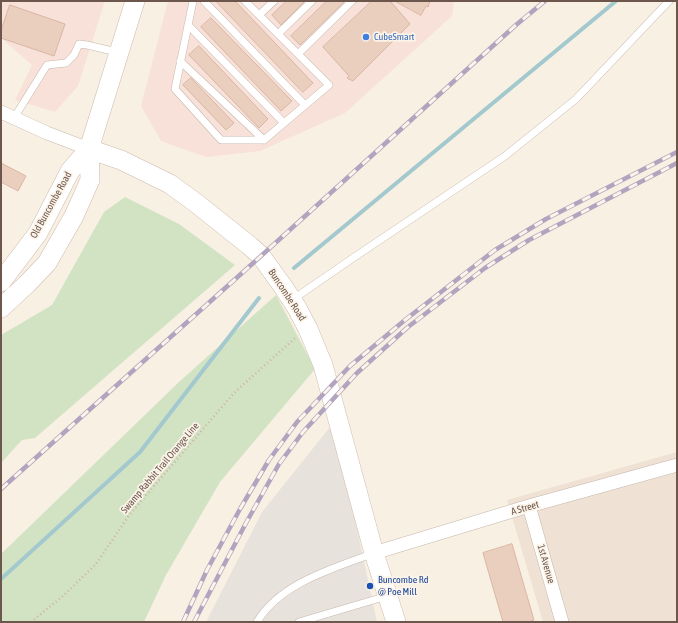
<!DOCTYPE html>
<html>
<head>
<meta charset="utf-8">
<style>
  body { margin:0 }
  #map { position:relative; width:678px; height:623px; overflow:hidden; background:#f8f0e3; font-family:"Asap Condensed",sans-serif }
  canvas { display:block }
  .frame { position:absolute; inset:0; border:2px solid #6d574d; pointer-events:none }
</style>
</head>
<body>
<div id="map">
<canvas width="678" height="623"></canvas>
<div class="frame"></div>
</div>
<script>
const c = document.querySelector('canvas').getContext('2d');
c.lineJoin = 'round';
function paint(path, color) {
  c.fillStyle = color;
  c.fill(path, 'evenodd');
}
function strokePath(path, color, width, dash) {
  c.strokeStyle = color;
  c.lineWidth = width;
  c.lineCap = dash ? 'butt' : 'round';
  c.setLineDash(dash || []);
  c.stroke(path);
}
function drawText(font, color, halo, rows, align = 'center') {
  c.font = font + ' "Asap Condensed",sans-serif';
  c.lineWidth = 3.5;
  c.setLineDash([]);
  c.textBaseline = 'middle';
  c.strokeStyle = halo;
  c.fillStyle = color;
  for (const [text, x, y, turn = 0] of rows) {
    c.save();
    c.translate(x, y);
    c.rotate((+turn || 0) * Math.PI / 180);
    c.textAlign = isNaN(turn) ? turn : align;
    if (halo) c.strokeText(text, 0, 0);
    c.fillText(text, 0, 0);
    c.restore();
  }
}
paint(new Path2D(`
  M677,452v170h-134l-36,-122z`), '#efe1d3');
paint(new Path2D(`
  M1,1h104l-27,85 -23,26 -40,-12 17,-35 -31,-27z
  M168,1h286l-2,15 -107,97 -85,38 -54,6 -45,-16 -20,-35z`), '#f7e1d8');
paint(new Path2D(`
  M334,422l43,200h-171l56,-110z`), '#e8e2dd');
paint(new Path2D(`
  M125,197l54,27 56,41 -200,173 -13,2 -21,23v-128l51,-30 52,-93z
  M276,295l39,74 -95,113 -54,93 -22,47h-143v-68l178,-172z`), '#d2e3c4');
strokePath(new Path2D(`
  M294,268l322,-267
  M1,579l139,-127 119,-154`), '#a3c9cf', 4);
const building = new Path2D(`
  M216,1h19l78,82 -10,9z
  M287,1h18l-24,24 -9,-10z
  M327,1h18l-45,44 -9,-9z
  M372,1h20l-1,1 19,22 -57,57 -6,-3 2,-2 -26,-29z
  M395,1h35l-2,6 -2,-1 -5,9z
  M10,5l55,19 -11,32 -53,-18v-7z
  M211,18l81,83 -11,10 -80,-84z
  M199,46l69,73 -9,9 -70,-73z
  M191,78l43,45 -8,7 -43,-45z
  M1,163l25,13 -8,15 -17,-9z
  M512,544l22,76 -6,2h-25l-20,-69z`);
paint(building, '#eacfbf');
strokePath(building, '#dab6a2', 1);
const lane = new Path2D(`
  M193,1l-18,88 46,51h43l65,-55 -84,-84
  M204,1l101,104
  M259,15l15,-14
  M188,25l96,98
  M278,34l34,-33
  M298,54l54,-53
  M180,61l84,79
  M14,118l33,-53 19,-2 8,-8 5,-11 8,1 30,7
  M292,300l61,-42 152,-102 71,-57 93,-98
  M257,622c23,-39 77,-54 117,-69
  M299,622l88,-26`);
const street = new Path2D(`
  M1,112l46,21 42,16
  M529,506l33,116
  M374,553l155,-47 148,-41`);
const secondary = new Path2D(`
  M89,149l32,11 49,24 26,19 54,43 11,10 23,32 13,20 11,21 15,36 51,188 22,69
  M1,282l37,-49 32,-62 19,-22
  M1,308l26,-24 20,-21 27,-47 16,-36 -1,-31 46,-148`);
strokePath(lane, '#c7b7ac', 8);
strokePath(street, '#c7b7ac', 14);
strokePath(secondary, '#ccb9ac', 20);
strokePath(new Path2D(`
  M31,622l32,-26 33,-32 34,-50 104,-121 61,-55`), '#ceb2a3', 2.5, [1, 3]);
strokePath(lane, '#fff', 7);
strokePath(street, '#fff', 13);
strokePath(secondary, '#fff', 19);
const rail = new Path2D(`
  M1,489l260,-233 255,-231 29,-24
  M183,622l24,-52 33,-61 29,-49 28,-38 53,-56 55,-46 90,-70 51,-31 131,-67
  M194,622l52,-99 33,-59 24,-32 54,-59 51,-46 77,-59 44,-28 148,-77`);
strokePath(rail, '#b2a4bf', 4.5);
strokePath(rail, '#fcf4e9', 3, [9]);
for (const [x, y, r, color] of [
  [366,37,4,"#3f7fe0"],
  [370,586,4,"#1a4fb4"]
]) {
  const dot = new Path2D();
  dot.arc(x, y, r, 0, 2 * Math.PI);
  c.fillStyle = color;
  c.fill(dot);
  strokePath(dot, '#fcf4e9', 1.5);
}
drawText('10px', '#366cbe', '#fcf4e9', [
  ["CubeSmart",374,37]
], 'left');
drawText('10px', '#6d574d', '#fcf4e9', [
  ["Old Buncombe Road",51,205,-61],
  ["Buncombe Road",287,295,57],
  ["Swamp Rabbit Trail Orange Line",160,468,-50],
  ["A Street",525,508,-16],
  ["1st Avenue",546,564,74]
]);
drawText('10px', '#164399', '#fcf4e9', [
  ["Buncombe Rd",378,580],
  ["@ Poe Mill",378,592]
], 'left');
</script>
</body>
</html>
